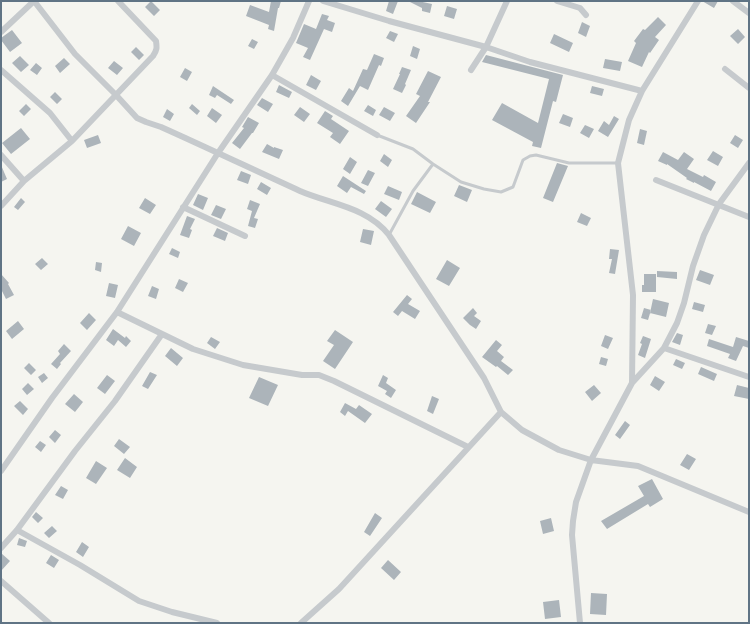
<!DOCTYPE html>
<html>
<head>
<meta charset="utf-8">
<style>
  body { margin:0 }
  #map { position:relative; width:750px; height:624px; overflow:hidden; background:#f5f5f0; font-family:Roboto,sans-serif }
  canvas { display:block }
  .frame { position:absolute; inset:0; border:2px solid #607485; pointer-events:none }
</style>
</head>
<body>
<div id="map">
<canvas width="750" height="624"></canvas>
<div class="frame"></div>
</div>
<script>
const c = document.querySelector('canvas').getContext('2d');
c.lineJoin = 'round';
function paint(path, color) {
  c.fillStyle = color;
  c.fill(path, 'evenodd');
}
function strokePath(path, color, width, dash) {
  c.strokeStyle = color;
  c.lineWidth = width;
  c.lineCap = dash ? 'butt' : 'round';
  c.setLineDash(dash || []);
  c.stroke(path);
}
paint(new Path2D(`
  M151,1l9,9 -6,6 -9,-9z
  M271,1h10l-2,7h-1l-4,23 -6,-2 1,-4 -23,-9 4,-11 19,7z
  M389,1h9l-5,13 -7,-3z
  M408,1h10l14,3 -2,9 -8,-2v-3z
  M702,1h16l-4,7z
  M447,6l10,3 -3,10 -10,-3z
  M322,14l7,2 -2,4 8,3 -3,9 -8,-3 -14,31 -7,-3 5,-9 -12,-5 8,-19 12,5z
  M658,17l8,8 -11,12 4,3 -9,13 -1,-1 -7,15 -14,-6 8,-18 -2,-2 9,-12 2,1z
  M582,22l8,4 -4,11 -8,-4z
  M738,29l7,8 -7,7 -8,-8z
  M12,30l10,13 -12,9 -9,-12v-2z
  M390,31l8,3 -4,8 -8,-4z
  M554,34l19,9 -4,9 -19,-9z
  M252,39l6,3 -4,7 -6,-3z
  M413,46l7,3 -3,10 -7,-3z
  M136,47l8,8 -5,5 -8,-8z
  M374,54l10,4 -3,8 -2,-1 -11,25 -8,-4 -12,20 -7,-5 8,-13 4,3 10,-22 4,1z
  M486,55l77,20 -7,27 -3,-1 -12,47 -9,-2 1,-4 -41,-22 10,-17 36,20 11,-44 -67,-17z
  M20,56l9,9 -8,7 -9,-9z
  M64,58l6,6 -10,9 -5,-7z
  M605,59l17,3 -2,9 -17,-3z
  M114,61l9,7 -6,7 -9,-7z
  M36,63l6,5 -5,7 -7,-5z
  M402,67l9,3 -6,14 1,1 -4,8 -9,-4 7,-15h-1z
  M185,68l7,4 -5,9 -7,-4z
  M428,71l13,6 -13,25h2l-14,21 -10,-7 14,-20 -4,-2z
  M311,75l10,6 -5,9 -10,-5z
  M279,85l13,7 -3,6 -13,-6z
  M213,86l21,14 -3,4 -14,-9 -2,3 -6,-3z
  M592,86l12,3 -2,7 -12,-3z
  M55,92l7,7 -5,5 -7,-7z
  M262,98l11,6 -5,8 -11,-7z
  M26,104l5,5 -7,7 -5,-5z
  M192,104l8,7 -3,4 -8,-7z
  M368,105l8,5 -3,6 -9,-5z
  M300,107l10,7 -6,8 -10,-7z
  M384,107l11,6 -5,8 -11,-6z
  M212,108l10,7 -6,8 -9,-7z
  M167,109l7,5 -4,7 -7,-4z
  M325,111l8,5 -2,3 18,12 -9,13 -10,-7 3,-4 -16,-10z
  M563,114l10,4 -3,9 -11,-4z
  M614,116l5,3 -11,18 -10,-6 6,-10 5,4z
  M248,117l11,6 -6,10h-1l-12,16 -8,-6 12,-15 -2,-1z
  M585,125l9,4 -5,9 -9,-5z
  M21,128l9,11 -19,15 -9,-11z
  M640,129l7,2 -3,14 -7,-2z
  M98,135l3,8 -14,5 -3,-8z
  M735,135l8,5 -5,8 -8,-5z
  M267,144l7,4v-1l9,3 -4,9 -17,-7z
  M713,151l10,6 -5,9 -11,-6z
  M663,152l15,8 6,-8 10,7 -7,10 16,8 1,-2 12,7 -5,9 -17,-9v1l-8,-4 1,-1 -20,-14v1l-9,-4z
  M384,154l8,6 -4,7 -8,-6z
  M350,157l7,5 -7,12 -7,-5z
  M557,163l11,3 -15,36 -10,-4z
  M1,165l6,14 -6,3z
  M368,170l7,3 -7,13 -7,-3z
  M241,171l10,4 -3,9 -11,-4z
  M343,176l23,15 -2,3 -13,-7 -4,6 -10,-7z
  M261,182l10,6 -4,7 -10,-6z
  M459,185l13,5 -5,12 -13,-6z
  M388,186l14,6 -3,8 -15,-6z
  M417,192l19,10 -6,11 -19,-9z
  M198,194l10,4 -5,12 -10,-5z
  M21,198l4,4 -7,8 -4,-3z
  M145,198l11,7 -6,9 -11,-6z
  M250,200l10,4 -6,14 4,1 -3,9 -7,-2 4,-15 -5,-2z
  M381,201l11,8 -6,8 -11,-8z
  M216,205l10,4 -5,10 -10,-4z
  M581,213l10,5 -4,8 -10,-4z
  M187,216l8,3 -5,10 2,1 -3,8 -9,-3z
  M128,226l13,7 -7,13 -13,-7z
  M217,228l11,5 -3,8 -12,-5z
  M363,229l11,2 -3,14 -11,-3z
  M172,248l8,4 -2,6 -9,-4z
  M610,249l9,1 -4,24 -6,-1 3,-14h-3z
  M42,258l6,6 -7,6 -6,-6z
  M447,260l13,8 -11,18 -13,-7z
  M96,262l6,1 -1,9 -6,-2z
  M700,270l14,5 -4,10 -14,-5z
  M657,271l20,1v7l-20,-2z
  M1,274l8,9 -1,1 6,11 -8,4 -5,-10z
  M644,274h12v18h-14v-7h2z
  M179,279l9,4 -5,9 -8,-4z
  M109,283l9,2 -3,13 -9,-2z
  M152,286l7,3 -3,10 -8,-3z
  M407,295l5,4 -4,5 12,7 -5,8 -13,-8 -4,5 -5,-4z
  M653,299l16,4 -3,14 -16,-4z
  M694,302l11,3 -2,7 -11,-3z
  M473,308l4,5 -3,3 7,5 -5,8 -6,-4 -7,-7z
  M644,308l7,2 -3,10 -7,-2z
  M89,313l7,7 -9,10 -7,-7z
  M18,321l6,8 -12,10 -6,-8z
  M708,324l8,2 -4,9 -7,-2z
  M113,329l12,9 1,-2 5,5 -5,6 -8,-7 -4,6 -8,-6z
  M335,330l18,12 -18,27 -12,-8 11,-16 -7,-4z
  M677,333l6,2 -3,10 -8,-3z
  M605,335l8,3 -5,11 -7,-3z
  M643,336l8,3 -6,19 -7,-3 4,-11 -2,-1z
  M211,337l9,5 -5,7 -8,-6z
  M736,337l13,4v7l-6,-2 -7,15 -8,-3 2,-4 -23,-8 2,-7 24,8z
  M496,340l6,5 -5,6 7,6 -3,4 12,9 -5,5 -11,-9 -1,1 -14,-10z
  M64,344l7,7 -11,12 1,1 -4,5 -6,-5 9,-10 -2,-3z
  M171,348l12,10 -6,8 -12,-10z
  M601,357l7,2 -2,7 -7,-2z
  M676,359l9,4 -3,6 -9,-4z
  M29,363l7,7 -5,5 -7,-7z
  M701,367l16,7 -3,7 -16,-7z
  M150,372l7,3 -9,14 -6,-3z
  M44,373l4,5 -6,5 -4,-6z
  M107,375l8,6 -10,13 -8,-6z
  M383,375l5,3 -2,5 10,7 -5,8 -6,-4 2,-3 -9,-5z
  M655,376l10,6 -6,9 -9,-6z
  M259,377l19,8 -10,21 -19,-8z
  M28,383l6,6 -7,6 -5,-6z
  M594,385l7,8 -9,8 -7,-9z
  M737,385l12,3v11l-15,-3z
  M74,394l9,8 -8,10 -10,-8z
  M432,396l7,3 -6,15 -6,-3z
  M20,401l8,8 -5,6 -9,-9z
  M345,403l11,6 3,-4 13,9 -7,9 -17,-12 -3,5 -5,-4z
  M625,421l5,4 -10,14 -5,-4z
  M55,430l6,5 -6,8 -6,-6z
  M119,439l11,8 -6,7 -10,-8z
  M40,441l6,4 -5,7 -6,-5z
  M687,454l9,5 -7,11 -9,-5z
  M125,458l12,9 -7,11 -13,-8z
  M96,461l11,7 -11,16 -10,-6z
  M652,479l11,20 -13,8 -2,-3 -41,25 -6,-8 43,-25 -6,-10z
  M61,486l7,4 -5,9 -8,-4z
  M36,512l7,6 -5,5 -6,-6z
  M375,513l7,5 -12,18 -6,-4z
  M551,518l3,13 -11,3 -3,-13z
  M52,526l5,5 -8,7 -5,-5z
  M19,538l8,3 -2,6 -8,-2z
  M82,542l7,5 -6,10 -7,-5z
  M1,553l9,8 -9,10z
  M51,555l8,5 -5,8 -8,-5z
  M388,560l13,12 -7,8 -13,-12z
  M591,593l16,1 -1,21 -16,-1z
  M559,600l2,17 -16,2 -2,-17z`), '#acb4ba');
strokePath(new Path2D(`
  M377,135l36,14 20,15 28,18 23,7 17,3 12,-5 10,-27 7,-4 6,-1 33,8h48
  M389,235l24,-44 20,-27`), '#c6cacd', 3);
strokePath(new Path2D(`
  M34,1l41,53 41,41 21,23 9,4 15,5c47,21 93,43 139,64 30,13 67,16 89,44l95,143 17,34 21,18 37,20 32,10 47,6 111,46
  M323,1l66,20 97,26 44,15 112,29
  M557,1l23,7 6,7
  M733,1l16,12
  M1,32l33,-31
  M725,69l24,19
  M1,70l49,43 22,28
  M471,70l15,-23 21,-46
  M272,75l105,60
  M1,155l23,26
  M656,180l93,37
  M1,206l23,-25 48,-40 81,-85c4,-6 4,-8 3,-15l-38,-40
  M183,207l62,29
  M117,312l76,37 50,16 59,10h17l15,6 134,66
  M664,348l85,29
  M632,383l1,-88 -15,-132 11,-43 13,-29 56,-90
  M1,471l51,-73 65,-86 101,-159 54,-78 21,-37 16,-37
  M17,530l63,35 59,36 33,11 45,11
  M1,548l16,-18 58,-79 40,-50 47,-67
  M1,581l48,42
  M301,623l38,-34 162,-177
  M580,623l-8,-88 1,-14 3,-19 15,-42 41,-77 32,-35 13,-25 7,-20 9,-37 11,-31 15,-31 30,-41`), '#c6cacd', 6);
</script>
</body>
</html>
